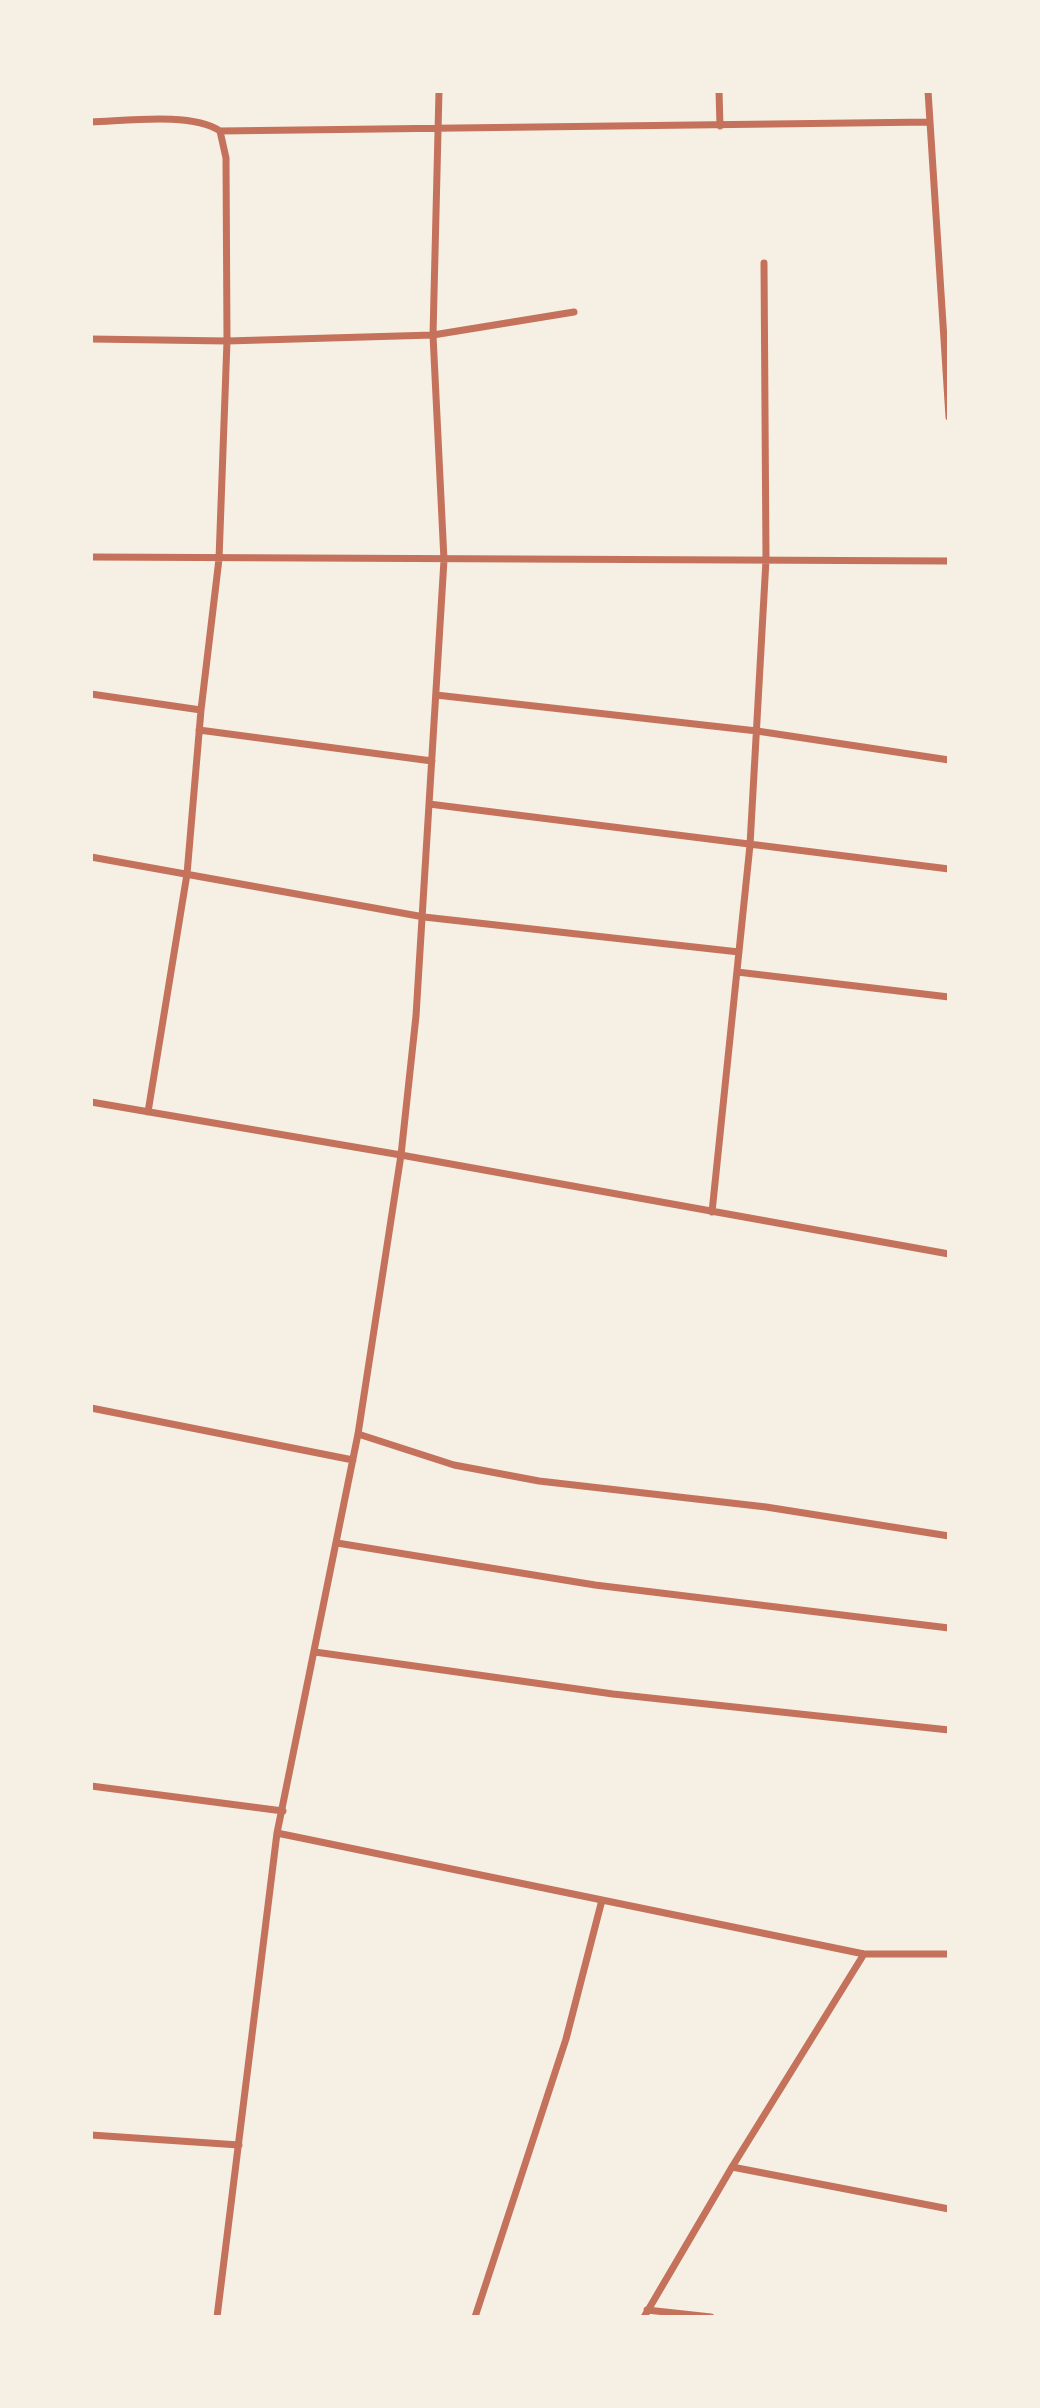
<!DOCTYPE html>
<html>
<head>
<meta charset="utf-8">
<style>
  body { margin:0 }
  #map { position:relative; width:1040px; height:2408px; overflow:hidden; background:#f6efe4; font-family:Arial,sans-serif }
  canvas { display:block }
  .frame { position:absolute; inset:0; border:93px solid #f6efe4; pointer-events:none }
</style>
</head>
<body>
<div id="map">
<canvas width="1040" height="2408"></canvas>
<div class="frame"></div>
</div>
<script>
const c = document.querySelector('canvas').getContext('2d');
c.lineJoin = 'round';
function strokePath(path, color, width, dash) {
  c.strokeStyle = color;
  c.lineWidth = width;
  c.lineCap = dash ? 'butt' : 'round';
  c.setLineDash(dash || []);
  c.stroke(path);
}
strokePath(new Path2D(`
  M719,91l1,35
  M928,91l21,326
  M91,122c35,-1 100,-10 129,9l6,27 1,183 -8,218 -18,151 -14,164 -39,238
  M220,131l710,-9
  M91,339l136,2 206,-6 141,-23
  M91,557l858,4
  M91,694l110,16
  M436,695l321,36 192,29
  M199,730l233,31
  M429,804l520,65
  M91,857l333,60 315,35
  M737,972l212,25
  M91,1102l310,53 548,99
  M712,1212l38,-367 16,-285 -2,-297
  M91,1408l262,52
  M358,1434l96,31 85,16 227,26 183,29
  M337,1543l258,42 354,43
  M315,1652l298,42 336,36
  M91,1786l192,25
  M277,1833l587,121h85
  M91,2135l148,10
  M732,2167l217,42
  M647,2310l64,7
  M217,2317l60,-484 81,-399 43,-279 15,-139 28,-456 -11,-225 6,-244
  M475,2317l91,-278 36,-139
  M644,2317l88,-150 132,-213`), '#c5725c', 7);
</script>
</body>
</html>
